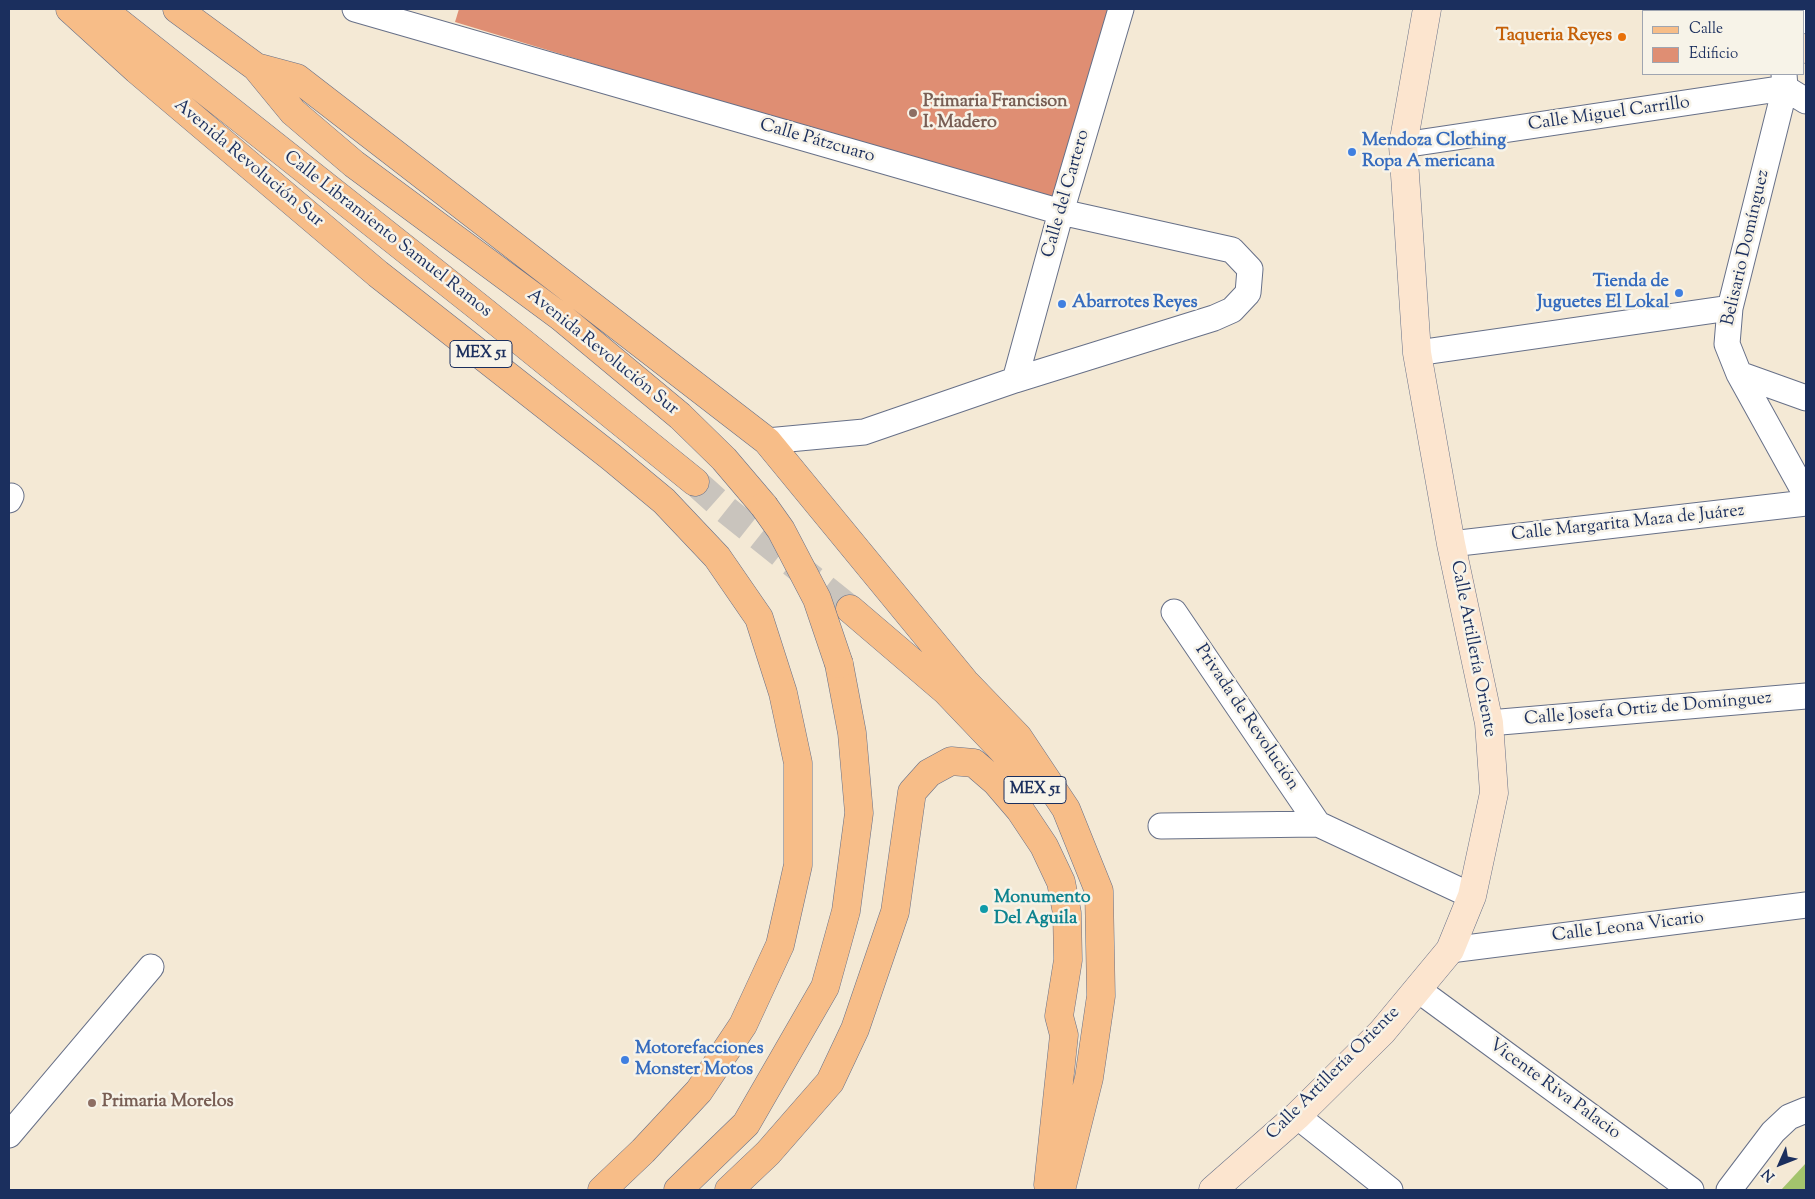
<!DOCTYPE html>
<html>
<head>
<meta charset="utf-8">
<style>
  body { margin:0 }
  #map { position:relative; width:1815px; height:1199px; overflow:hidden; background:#f4e9d5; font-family:"Sorts Mill Goudy",serif }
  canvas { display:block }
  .frame { position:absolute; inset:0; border:10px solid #1b2f5e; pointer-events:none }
  .legend { position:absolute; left:1642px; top:10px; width:162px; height:65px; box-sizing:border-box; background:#f7f3e8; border:1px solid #9fa5b1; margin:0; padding:6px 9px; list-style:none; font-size:15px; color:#1b2f5e }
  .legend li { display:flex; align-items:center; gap:10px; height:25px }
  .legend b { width:25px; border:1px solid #9fa5b1 }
  .north { position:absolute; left:1755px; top:1139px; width:50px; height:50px; -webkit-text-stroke:4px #f7f3e8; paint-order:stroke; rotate:226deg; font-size:14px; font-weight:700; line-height:20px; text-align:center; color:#1b2f5e }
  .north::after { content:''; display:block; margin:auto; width:18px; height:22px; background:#1b2f5e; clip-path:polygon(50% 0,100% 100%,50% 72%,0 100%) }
</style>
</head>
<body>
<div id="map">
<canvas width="1815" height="1199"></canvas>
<div class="frame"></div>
<ul class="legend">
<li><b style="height:6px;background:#f7bd88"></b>Calle</li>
<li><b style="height:14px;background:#df8e73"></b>Edificio</li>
</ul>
<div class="north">N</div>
</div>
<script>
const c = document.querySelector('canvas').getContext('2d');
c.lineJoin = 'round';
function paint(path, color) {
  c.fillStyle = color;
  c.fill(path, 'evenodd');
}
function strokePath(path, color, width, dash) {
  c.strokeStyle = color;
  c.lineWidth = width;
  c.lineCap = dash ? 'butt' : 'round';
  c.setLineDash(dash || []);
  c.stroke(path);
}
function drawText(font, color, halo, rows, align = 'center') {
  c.font = font + ' "Sorts Mill Goudy",serif';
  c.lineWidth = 5;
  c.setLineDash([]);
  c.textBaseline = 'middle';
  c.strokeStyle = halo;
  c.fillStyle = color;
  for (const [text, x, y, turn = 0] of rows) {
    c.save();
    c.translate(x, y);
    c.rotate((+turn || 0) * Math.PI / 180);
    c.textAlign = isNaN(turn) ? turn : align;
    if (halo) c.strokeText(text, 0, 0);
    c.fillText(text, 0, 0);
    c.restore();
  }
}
paint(new Path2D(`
  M1806,1163v27h-25z`), '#a3c46d');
paint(new Path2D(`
  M459,9h654l-54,196 -604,-183z`), '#df8e73');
strokePath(new Path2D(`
  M695,482l30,27 125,100`), '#c9c4bd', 28, [28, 14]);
const street = new Path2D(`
  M355,9l706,203 171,38 18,19 -2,24 -16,17 -18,8 -199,62 -151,52 -97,9
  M1804,21l2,-2
  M1784,74l1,14 -55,220 -3,36 12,30 67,121
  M1403,145l382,-57 21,13
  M1417,353l313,-45
  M1739,374l67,24
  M1015,380l46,-168 60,-203
  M9,500l2,-4
  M1451,544l355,-41
  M1174,612l144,212 154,72
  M1489,723l317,-27
  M1161,826l157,-2
  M1450,950l356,-45
  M1417,989l274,201
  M1297,1116l93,74
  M9,1135l142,-168
  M1729,1190l44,-58 16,-15 17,-7`);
const secondary = new Path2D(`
  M1687,9l9,2
  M1804,48l2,1
  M1213,1190l84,-74 85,-84 68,-82 22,-54 22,-103 -5,-70 -38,-179 -34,-191 -14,-208 24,-136`);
const primary = new Path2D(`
  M70,9l67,61 241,204 233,183 53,44 53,56 42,61 24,75 15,70v102l-18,80 -37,80 -44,66 -56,60 -41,39
  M102,9l379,300 214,173
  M177,9l79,58 37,45 61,52 207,153 119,99 44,43 40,47
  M256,67l41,11 470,363 198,241 53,55 48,72 33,82 2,105 -12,82 -28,112
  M850,609l96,82 82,86 3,6
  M678,1190l68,-66 79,-137 21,-76 13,-98 -7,-80 -13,-69
  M729,1190l39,-37 62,-71 25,-53 40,-117 17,-120 17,-19 22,-12 23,2 22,19 24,28 24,36 17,36 6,31 1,47 -9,56 5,19 -16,150`);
strokePath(street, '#677088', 27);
strokePath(secondary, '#677088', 29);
strokePath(primary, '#677088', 29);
strokePath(street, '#fff', 25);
strokePath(secondary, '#fce5cf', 28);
strokePath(primary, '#f7bd88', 28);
const primaryBridge = new Path2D(`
  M764,506l17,24 36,69 22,65`);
strokePath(primaryBridge, '#677088', 29, []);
strokePath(primaryBridge, '#f7bd88', 28);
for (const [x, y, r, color] of [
  [1622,37,5,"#e8710a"],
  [913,113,5,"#8d6e63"],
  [1352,152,5,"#3f7fe0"],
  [1679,293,5,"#3f7fe0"],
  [1062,304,5,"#3f7fe0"],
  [984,909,5,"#0f9aa8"],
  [625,1060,5,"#3f7fe0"],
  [92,1103,5,"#8d6e63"]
]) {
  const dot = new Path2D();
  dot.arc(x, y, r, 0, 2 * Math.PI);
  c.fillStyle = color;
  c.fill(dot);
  strokePath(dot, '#f7f3e8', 2);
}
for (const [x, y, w] of [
  [481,354,62],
  [1035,790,62]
]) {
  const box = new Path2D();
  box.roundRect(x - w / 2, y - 13.5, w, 27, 4);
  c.fillStyle = '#f7f3e8';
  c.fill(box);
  strokePath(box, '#1b2f5e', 1);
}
drawText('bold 16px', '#1b2f5e', null, [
  ["MEX 51",481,354],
  ["MEX 51",1035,790]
]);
drawText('bold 18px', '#c56008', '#f7f3e8', [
  ["Taqueria Reyes",1612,37]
], 'right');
drawText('bold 18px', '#785e54', '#f7f3e8', [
  ["Primaria Francison",923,103],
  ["I. Madero",923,124],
  ["Primaria Morelos",102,1103]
], 'left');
drawText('18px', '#1b2f5e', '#f7f3e8', [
  ["Calle Miguel Carrillo",1609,115,-8],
  ["Calle Pátzcuaro",817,142,16],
  ["Avenida Revolución Sur",248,164,40],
  ["Calle del Cartero",1067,194,-74],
  ["Calle Libramiento Samuel Ramos",387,235,38],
  ["Belisario Domínguez",1747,248,-77],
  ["Avenida Revolución Sur",602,353,39],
  ["Calle Margarita Maza de Juárez",1628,524,-6],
  ["Calle Artillería Oriente",1472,649,79],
  ["Calle Josefa Ortiz de Domínguez",1648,710,-5],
  ["Privada de Revolución",1246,718,56],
  ["Calle Leona Vicario",1628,928,-7],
  ["Calle Artillería Oriente",1334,1074,-45],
  ["Vicente Riva Palacio",1554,1090,36]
]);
drawText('bold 18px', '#366cbe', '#f7f3e8', [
  ["Mendoza Clothing",1362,142],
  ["Ropa A mericana",1362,163],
  ["Tienda de",1669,283,"right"],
  ["Juguetes El Lokal",1669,304,"right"],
  ["Abarrotes Reyes",1072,304],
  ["Motorefacciones",635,1050],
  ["Monster Motos",635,1071]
], 'left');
drawText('bold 18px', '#0d838f', '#f7f3e8', [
  ["Monumento",994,899],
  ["Del Aguila",994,920]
], 'left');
</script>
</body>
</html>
